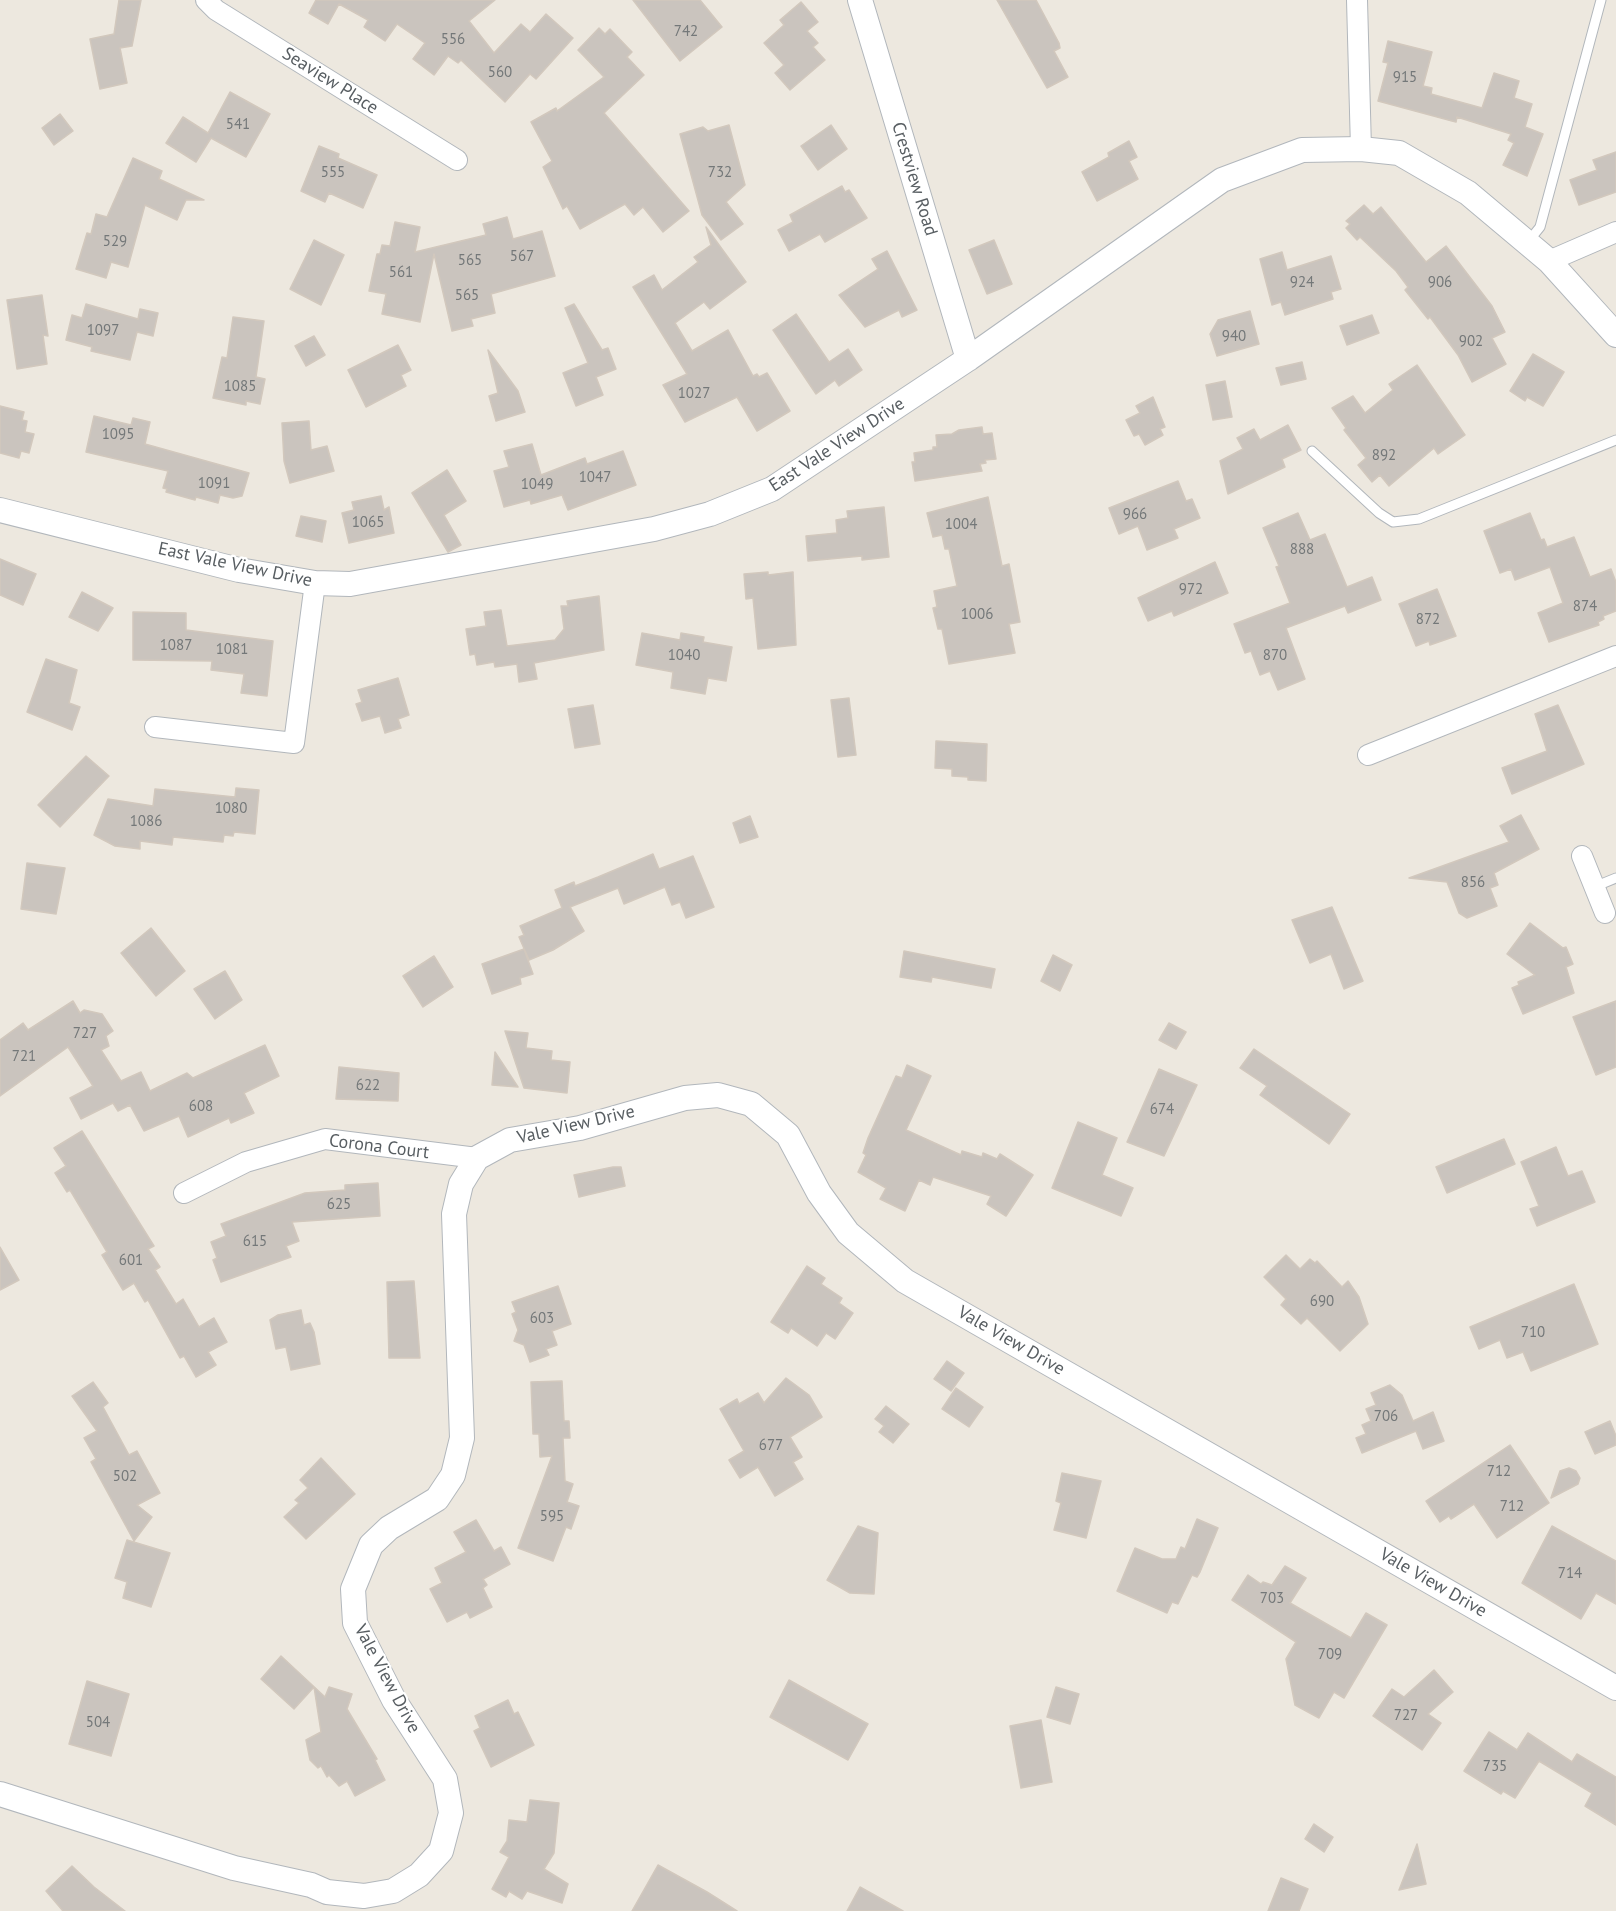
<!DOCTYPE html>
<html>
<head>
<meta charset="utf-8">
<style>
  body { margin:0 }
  canvas { display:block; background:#ede8df }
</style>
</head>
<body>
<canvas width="1616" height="1911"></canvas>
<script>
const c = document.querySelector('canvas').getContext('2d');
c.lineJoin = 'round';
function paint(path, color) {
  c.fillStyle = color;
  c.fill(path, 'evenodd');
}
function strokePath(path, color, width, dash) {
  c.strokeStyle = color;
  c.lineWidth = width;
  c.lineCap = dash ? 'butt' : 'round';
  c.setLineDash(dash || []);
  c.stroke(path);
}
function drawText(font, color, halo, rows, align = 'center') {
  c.font = font + ' "PT Sans",sans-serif';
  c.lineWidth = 4.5;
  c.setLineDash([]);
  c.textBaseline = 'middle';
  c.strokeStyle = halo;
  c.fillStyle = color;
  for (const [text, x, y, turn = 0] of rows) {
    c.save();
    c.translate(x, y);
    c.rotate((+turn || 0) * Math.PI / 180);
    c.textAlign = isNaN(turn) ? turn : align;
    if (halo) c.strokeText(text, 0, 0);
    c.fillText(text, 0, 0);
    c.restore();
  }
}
const building = new Path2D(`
  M119,0h22l-9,46 -12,2 7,35 -27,6 -10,-50 24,-5z
  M316,0h179l-26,21 25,32 27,-29 9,8 16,-18 27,24 -37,41 -6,-5 -25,28 -44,-42 -3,3 -10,-7 -14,19 -21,-16 12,-16 -28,-19 -12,17 -21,-14 4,-7 -29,-16 -11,20 -19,-11z
  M633,0h67l22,27 -42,34z
  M997,0h39l23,43 1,5 -6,3 14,26 -21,11z
  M801,2l17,20 -11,9 11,12 -5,4 12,13 -35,30 -15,-17 9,-8 -20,-22 20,-18 -4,-5z
  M599,28l6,6 5,-5 22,23 -5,5 17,18 -40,38 85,98 -26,21 -20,-25 -9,8 -9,-11 -45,25 -13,-23 -4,3 -20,-42 9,-6 -21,-39 25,-14 1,3 47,-34 -26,-27z
  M1388,41l44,11 -9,34 9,2 -1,6 51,14 12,-35 25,8 -5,17 18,6 -7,23 18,7 -16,42 -24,-11 11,-22 -6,-3 3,-6 -54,-17 -1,5 -4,-1 -74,-20 10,-38 -5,-1z
  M230,92l40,22 -24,43 -35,-19 -15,24 -30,-19 17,-26 25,16z
  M60,114l13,17 -19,14 -12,-17z
  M729,125l16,60 -19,17 17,22 -22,16 -19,-25 -22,-81 23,-7 5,4z
  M831,125l16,24 -29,21 -17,-24z
  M1129,141l8,16 -8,4 9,18 -41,22 -15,-29 27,-15 -1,-4z
  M319,146l20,8 -1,4 39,17 -14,33 -34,-15 -4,9 -24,-11z
  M1616,152v40l-37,13 -9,-25 27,-10 -4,-10z
  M133,158l29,13 -3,8 45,21h-18l-9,20 -32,-15 -17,62 -17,-5 -5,16 -30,-9 11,-36 4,1 5,-20 11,3z
  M842,186l3,6 4,-2 18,28 -42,24 -5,-8 -31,17 -11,-21 15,-8 -3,-7z
  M1364,205l9,9 8,-7 45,55 20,-16 46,60 13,26 -13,6 14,26 -34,18 -14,-27 -28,-38 -2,2 -23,-29 3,-3 -12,-16 -36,-34 -3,3 -11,-12 4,-4 -4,-3z
  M507,217l6,22 29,-8 13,45 -64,18 4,19 -24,6 2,7 -21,5 -18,-77 -14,68 -38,-8 4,-20 -17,-3 8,-37h3l2,-9 8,1 5,-24 25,5 -5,25 71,-17 -3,-11z
  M706,227l40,55 -36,27 -6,-7 -29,21 17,28 36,-21 25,46 4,-2 2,3 8,-4 23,38 -33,20 -20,-34 -52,25 -22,-37 24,-11 -54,-87 21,-12 8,15 36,-28 -4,-5 17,-12z
  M314,240l30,15 -23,50 -31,-16z
  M994,240l18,44 -25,10 -18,-44z
  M887,251l30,59 -15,7 -3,-7 -34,17 -26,-32 39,-26 -6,-10z
  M1282,252l5,18 44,-14 10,33 -10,3 2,7 -48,16 -4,-13 -9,3 -12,-46z
  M42,295l6,41 -5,-1 4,29 -30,5 -10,-69z
  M86,304l52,15 2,-10 18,4 -5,23 -16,-4 -7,28 -39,-9 1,-4 -26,-7 6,-25 10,3z
  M574,304l28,46 6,-2 8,21 -20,8 7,18 -27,11 -13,-33 25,-10 -23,-55z
  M1250,311l9,33 -42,12 -7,-22 8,-14z
  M796,314l33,48 19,-13 14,21 -23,16 -4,-6 -19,14 -43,-64z
  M1372,315l7,18 -32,12 -7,-19z
  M233,317l31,4 -8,56 9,2 -5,25 -14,-3v4l-33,-7 9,-41 5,1z
  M314,336l11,19 -19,11 -11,-20z
  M398,345l13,25 -10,5 5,11 -40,21 -18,-37z
  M488,350l30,41 7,21 -29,9 -7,-25 9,-3z
  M1533,354l31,18 -21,34 -16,-9 -2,4 -15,-10z
  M1302,362l4,17 -25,6 -5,-17z
  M1417,365l48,70 -27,19 -4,-6 -45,38 -9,-11 -8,7 -14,-17 8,-7 -22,-28 2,-2 -14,-20 21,-12 12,17 28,-23 -4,-6z
  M1225,381l7,36 -19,3 -7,-35z
  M1153,397l12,30 -5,2 3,6 -18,10 -6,-11 -5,2 -8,-16 14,-7 -4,-7z
  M0,406l24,6 -2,8 5,1 -2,11 9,2 -5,19 -8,-2 -2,7 -19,-5z
  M94,416l37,9 2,-7 17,4 -5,22 104,29 -7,23 -9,2 -13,-3 -2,8 -22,-6 -1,3 -29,-8 1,-3 -4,-1 5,-17 -82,-19z
  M309,421l2,29 16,-4 7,25 -44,12 -6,-22 -2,-38z
  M1288,425l13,25 -19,9 3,8 -57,27 -8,-33 23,-12 -6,-11 17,-9 6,11z
  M982,427l1,7 9,-1 4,26 -11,1 1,3 -6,1 2,7 -67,10 -3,-19h3l-1,-9 19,-3v-3h4l-1,-12 16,-1 7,-4z
  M532,444l9,31 44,-17 2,6 36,-13 13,34 -68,25 -6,-15 -31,9 -1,-4 -26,7 -10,-36 15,-4 -5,-16z
  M447,470l19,31 -22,14 17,30 -13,7 -36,-59z
  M1178,481l8,20 6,-2 8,19 -26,11 4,9 -31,12 -9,-24 -19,8 -10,-26z
  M381,496l3,14 5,-3 5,26 -45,10 -7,-30 12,-3 -2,-8z
  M988,497l14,69 7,-2 11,58 -11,2 6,29 -66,11 -7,-35h-4l-5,-21 4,-1 -3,-16 23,-5 -8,-37h-4l-3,-14 -9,2 -6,-24z
  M884,507l5,50 -27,3v-4l-54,5 -2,-25 31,-3 -1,-13 12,-2 -1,-7z
  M1298,513l12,27 15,-6 22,53 25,-10 9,23 -33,13 -3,-7 -59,22 19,51 -27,11 -8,-19 -10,4 -9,-24 -6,2 -11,-29 56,-21 -14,-36 3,-1 -16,-38z
  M1530,513l11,27 3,-1 3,8 27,-10 16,40 21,-8 5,13v29l-13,5 1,3 -6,3 1,3 -50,17 -11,-29 25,-10 -13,-36 -35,13 -4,-11 -11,4 -16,-42z
  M301,516l25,5 -4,21 -26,-6z
  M0,559l36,15 -13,31 -23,-10z
  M1215,562l13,31 -54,23 -2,-5 -24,10 -10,-23z
  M768,572v3l25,-3 3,73 -38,4 -5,-51 -7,1 -2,-25z
  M1437,589l19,47 -26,9 -1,-4 -13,5 -17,-42z
  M82,592l31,16 -15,23 -29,-14z
  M599,596l5,54 -70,13 3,16 -18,3 -2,-18 -22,3 -1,-5 -17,3 -2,-11 -5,1 -4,-26 20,-3 -2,-14 17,-2 6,36 25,-3 23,-3 9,-11 -3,-23h7l-1,-5z
  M133,612l53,1v17l87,11 -6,55 -26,-3 3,-19 -33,-4 1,-9 -79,-1z
  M642,633l38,7 1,-7 23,4 -1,5 29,5 -6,34 -18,-3 -3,16 -34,-6 2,-16 -37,-7z
  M46,659l31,11 -8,33 11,4 -8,23 -45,-18z
  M398,678l11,37 -11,4 3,9 -16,5 -5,-17 -18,5 -6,-17 6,-2 -4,-12z
  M849,698l7,57 -18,2 -7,-57z
  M593,705l7,39 -25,4 -7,-39z
  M1558,705l26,59 -72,30 -10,-26 45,-17 -12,-37z
  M936,741l51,3 -1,37 -18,-1v-3l-16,-1v-7l-17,-1z
  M86,756l23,20 -49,51 -22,-22z
  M236,788l23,2 -4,44 -21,-2 -1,4 -9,-1 -1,7 -50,-5 -1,8 -32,-4v8l-25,-3 -21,-11 14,-36 45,7 2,-17 80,8z
  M1521,815l18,34 -45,24 4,12 -8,3 7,18 -30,12 -8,-5 -12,-31 -38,-4 100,-36 -9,-16z
  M750,816l8,21 -18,6 -7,-20z
  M653,854l6,15 34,-13 21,51 -28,11 -6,-16 -8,3 -7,-18 -41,17 -6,-16 -48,19 14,24 -31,19 -24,10 -10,-23 5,-2 -4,-9 42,-18 -7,-18 19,-8 1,4 23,-9z
  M27,863l38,5 -9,46 -35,-5z
  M1332,907l31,74 -19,8 -13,-35 -21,9 -18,-43z
  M1530,923l33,25 3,-1 7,17 -7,3 8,26 -51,21 -11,-26 7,-3 -1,-3 17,-7 -28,-21z
  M151,928l34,43 -29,25 -35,-43z
  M524,949l9,25 -13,4 1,6 -29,10 -10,-30z
  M904,951l91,18 -4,19 -59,-11 -1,5 -31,-5z
  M1053,955l19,10 -12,26 -19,-10z
  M434,956l19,31 -30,20 -20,-31z
  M225,971l17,29 -27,19 -21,-30z
  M73,1001l7,12 4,-3 18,4 11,17 -7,5 3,10 -8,4 20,31 20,-9 9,19 37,-18 6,5 72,-33 14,31 -35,17 10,20 -23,10 -2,-5 -41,19 -9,-21 -35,15 -14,-26 -12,6 -5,-8 -32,16 -11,-21 23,-12 -25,-39 -68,49v-56l23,-17 5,7z
  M1616,1001v66l-20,8 -23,-58z
  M1169,1023l17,9 -10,17 -17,-9z
  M505,1031l23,2 -2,15 26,3 -1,9 19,2 -3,31 -43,-5z
  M1254,1049l96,65 -21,30 -69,-49 7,-9 -27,-18z
  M495,1052l23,35 -26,-2z
  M907,1065l24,11 -25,54 55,25 1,-4 20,6 1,-4 14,6 3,-5 33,21 -27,41 -19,-12 4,-8 -58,-19 -3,8 -11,-5 -14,31 -25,-12 6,-11 -28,-16 8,-17 -3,-2 5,-15 28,-62 6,2z
  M339,1067l60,6 -1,28 -62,-2z
  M1159,1069l38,16 -33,71 -37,-14z
  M1078,1122l39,16 -15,37 31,13 -12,28 -69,-28z
  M82,1131l72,115 -6,3 12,18 -5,3 21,34 7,-5 16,28 15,-9 13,24 -19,10 8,13 -20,12 -12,-21 -4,2 -32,-58 -3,2 -11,-19 -11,7 -21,-35 5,-3 -37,-62 -3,2 -12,-19 11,-7 -12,-18z
  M1504,1139l11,25 -68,29 -11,-26z
  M1556,1147l12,29 14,-5 13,31 -58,24 -7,-17 9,-3 -18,-44z
  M613,1167h8l4,19 -46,11 -5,-22z
  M378,1183l2,33 -88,6 7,19 -13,5 5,11 -70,25 -8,-22 4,-2 -6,-16 15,-6 -5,-12 84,-31 40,-3v-5z
  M0,1247l19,33 -19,10z
  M1286,1255l14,14 10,-10 5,4 2,-2 25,26 6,-6 11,16 9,27 -28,27 -33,-33 -6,6 -20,-19 5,-6 -22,-22z
  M807,1266l18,12 -4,6 21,14 -3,5 14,10 -18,26 -9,-6 -9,13 -26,-18 -3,5 -17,-11z
  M414,1281l6,77h-31l-2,-76z
  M1574,1284l24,60 -67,27 -8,-19 -16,6 -7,-18 -21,9 -9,-22z
  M558,1286l13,38 -19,7 5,14 -11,4 3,6 -19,7 -6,-17 -10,-4 4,-11 -6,-16 4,-2 -4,-10z
  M301,1310l3,15 6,-2 4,9 6,32 -29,6 -5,-23 -10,2 -6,-29 8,-5z
  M947,1361l17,12 -13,18 -17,-12z
  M786,1378l23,17 13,22 -32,20 12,20 -9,5 10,17 -28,17 -17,-29 -18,11 -11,-18 15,-9 -24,-42 17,-10 2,5 19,-11 6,10z
  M562,1381l2,40h5l1,17h-7l2,43 8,3 -6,18 12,4 -8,23 -5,-2 -13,34 -35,-13 34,-92 -12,1 -1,-23h-6l-2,-52z
  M93,1382l15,21 -5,4 26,48 8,-4 23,42 -23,12 15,12 -18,24 -43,-79 5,-3 -12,-21 13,-7 -25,-35z
  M1390,1385l12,10 11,26 20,-9 11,29 -21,8 -7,-18 -54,22 -6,-15 10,-4 -4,-9 9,-4 -5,-12 10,-4 -5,-12z
  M956,1388l27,19 -14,20 -27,-18z
  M886,1406l23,18 -16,19 -14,-11 5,-6 -9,-7z
  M1610,1421l6,15v9l-21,9 -10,-22z
  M1510,1445l39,58 -52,35 -23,-34 -23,15 -2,-3 -9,6 -14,-21z
  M321,1458l34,36 -49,45 -22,-22 15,-14 -4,-3 13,-12 -8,-8z
  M1569,1468l7,3 4,7 -2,6 -27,14 9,-27z
  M1062,1473l39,8 -15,57 -32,-8 7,-27 -5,-2z
  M1197,1519l21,9 -18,44 -3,5 -5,-2 -14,29 -6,-2 -5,11 -50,-22 18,-43 27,11h14l5,-12 4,2z
  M476,1520l18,31 7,-4 9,17 -27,15 4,6 -4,3 9,19 -22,11 -3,-6 -20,10 -17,-33 12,-6 -7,-15 31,-16 -12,-20z
  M858,1526l20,7 -4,61 -24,-1 -23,-13z
  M1552,1526l64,35v43l-20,-11 -15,26 -59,-36z
  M127,1540l43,13 -19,54 -28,-9 4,-16 -12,-4z
  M1285,1566l21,12 -16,25 61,35 15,-25 21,12 -43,73 -10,-6 -15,26 -24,-13 -9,-46 10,-17 -64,-42 16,-25 13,9 2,-2 9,3z
  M281,1656l44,41 4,-10 23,7 -5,15 30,50 -2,1 10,20 -30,16 -8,-15 -8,5 -10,-11 -2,2 -6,-11 -3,2 -8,-8 -4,-20 15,-8 -7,-45 -20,22 -33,-30z
  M1434,1670l19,22 -25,22 13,9 -19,27 -49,-34 19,-27 12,8z
  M789,1680l79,44 -20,36 -78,-43z
  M87,1681l42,13 -18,62 -42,-12z
  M1056,1687l23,7 -9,30 -23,-7z
  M508,1700l6,14 4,-2 16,33 -43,22 -17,-36 6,-3 -5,-12z
  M1041,1720l11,62 -31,6 -11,-62z
  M1489,1732l28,18 11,-17 44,29 5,-8 39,23v48l-31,-19 7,-13 -53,-32 -24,37 -12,-7 -2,3 -37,-23z
  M530,1800l29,3 -5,50 -10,16 24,15 -6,19 -35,-12 -5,8 -13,-8 -3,6 -14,-8 17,-32 -9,-5 7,-11 2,-21 18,2z
  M1314,1824l19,13 -9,15 -19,-13z
  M1417,1844l9,40 -27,6z
  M658,1865l49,27 30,19h-105z
  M72,1866l22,21 31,24h-62l-17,-20z
  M1281,1878l27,11 -9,22h-31z
  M860,1887l43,24h-56z`);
paint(building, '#cac4be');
strokePath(building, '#d2c8bd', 1.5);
const service = new Path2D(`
  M1528,242l12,-15 61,-227
  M1312,451l67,62 14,9 26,-3 197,-79
  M1594,887l22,-9`);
const minor = new Path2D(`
  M206,0l10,10 241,150
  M1357,0l4,149
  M1549,261l67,-29
  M155,727l139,16 21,-160
  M1368,755l248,-99
  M1582,856l23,57
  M184,1193l62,-31 79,-23 152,19`);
const tertiary = new Path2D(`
  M860,0l108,359
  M0,510l239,60 76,13 35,1 304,-55 56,-15 62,-25 196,-130 254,-179 80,-30 59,-1 38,4 69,40 81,68 67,74
  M0,1794l234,74 77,17 16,7 37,4 29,-5 26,-16 22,-24 10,-38 -6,-34 -51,-79 -39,-77 -2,-34 18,-44 18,-17 48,-29 16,-24 9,-37 -8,-224 7,-30 16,-26 33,-18 70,-12 105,-30 33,-3 33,9 37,31 31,58 29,40 57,48 711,407`);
strokePath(service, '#b2b7bc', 11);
strokePath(minor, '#b2b7bc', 22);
strokePath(tertiary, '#b2b7bc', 26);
strokePath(service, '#fff', 9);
strokePath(minor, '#fff', 20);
strokePath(tertiary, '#fff', 24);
drawText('15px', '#747879', null, [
  ["742",686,32],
  ["556",453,40],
  ["560",500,73],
  ["915",1405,78],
  ["541",238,125],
  ["555",333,173],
  ["732",720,173],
  ["529",115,242],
  ["567",522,257],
  ["565",470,261],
  ["561",401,273],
  ["924",1302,283],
  ["906",1440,283],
  ["565",467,296],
  ["1097",103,331],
  ["940",1234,337],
  ["902",1471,342],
  ["1085",240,387],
  ["1027",694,394],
  ["1095",118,435],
  ["892",1384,456],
  ["1047",595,478],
  ["1091",214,484],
  ["1049",537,485],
  ["966",1135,515],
  ["1065",368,523],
  ["1004",961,525],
  ["888",1302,550],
  ["972",1191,590],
  ["874",1585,607],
  ["1006",977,615],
  ["872",1428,620],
  ["1087",176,646],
  ["1081",232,650],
  ["1040",684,656],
  ["870",1275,656],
  ["1080",231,809],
  ["1086",146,822],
  ["856",1473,883],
  ["727",85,1034],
  ["721",24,1057],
  ["622",368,1086],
  ["608",201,1107],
  ["674",1162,1110],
  ["625",339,1205],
  ["615",255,1242],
  ["601",131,1261],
  ["690",1322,1302],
  ["603",542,1319],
  ["710",1533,1333],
  ["706",1386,1417],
  ["677",771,1446],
  ["712",1499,1472],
  ["502",125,1477],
  ["712",1512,1507],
  ["595",552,1517],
  ["714",1570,1574],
  ["703",1272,1599],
  ["709",1330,1655],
  ["727",1406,1716],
  ["504",98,1723],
  ["735",1495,1767]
]);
drawText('18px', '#585e62', '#fff', [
  ["Seaview Place",330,81,32],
  ["Crestview Road",914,179,73],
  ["East Vale View Drive",837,445,-33],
  ["East Vale View Drive",235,565,12],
  ["Vale View Drive",576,1125,-13],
  ["Corona Court",379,1147,7],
  ["Vale View Drive",1011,1341,30],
  ["Vale View Drive",1433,1583,30],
  ["Vale View Drive",387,1679,62]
]);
</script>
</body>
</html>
